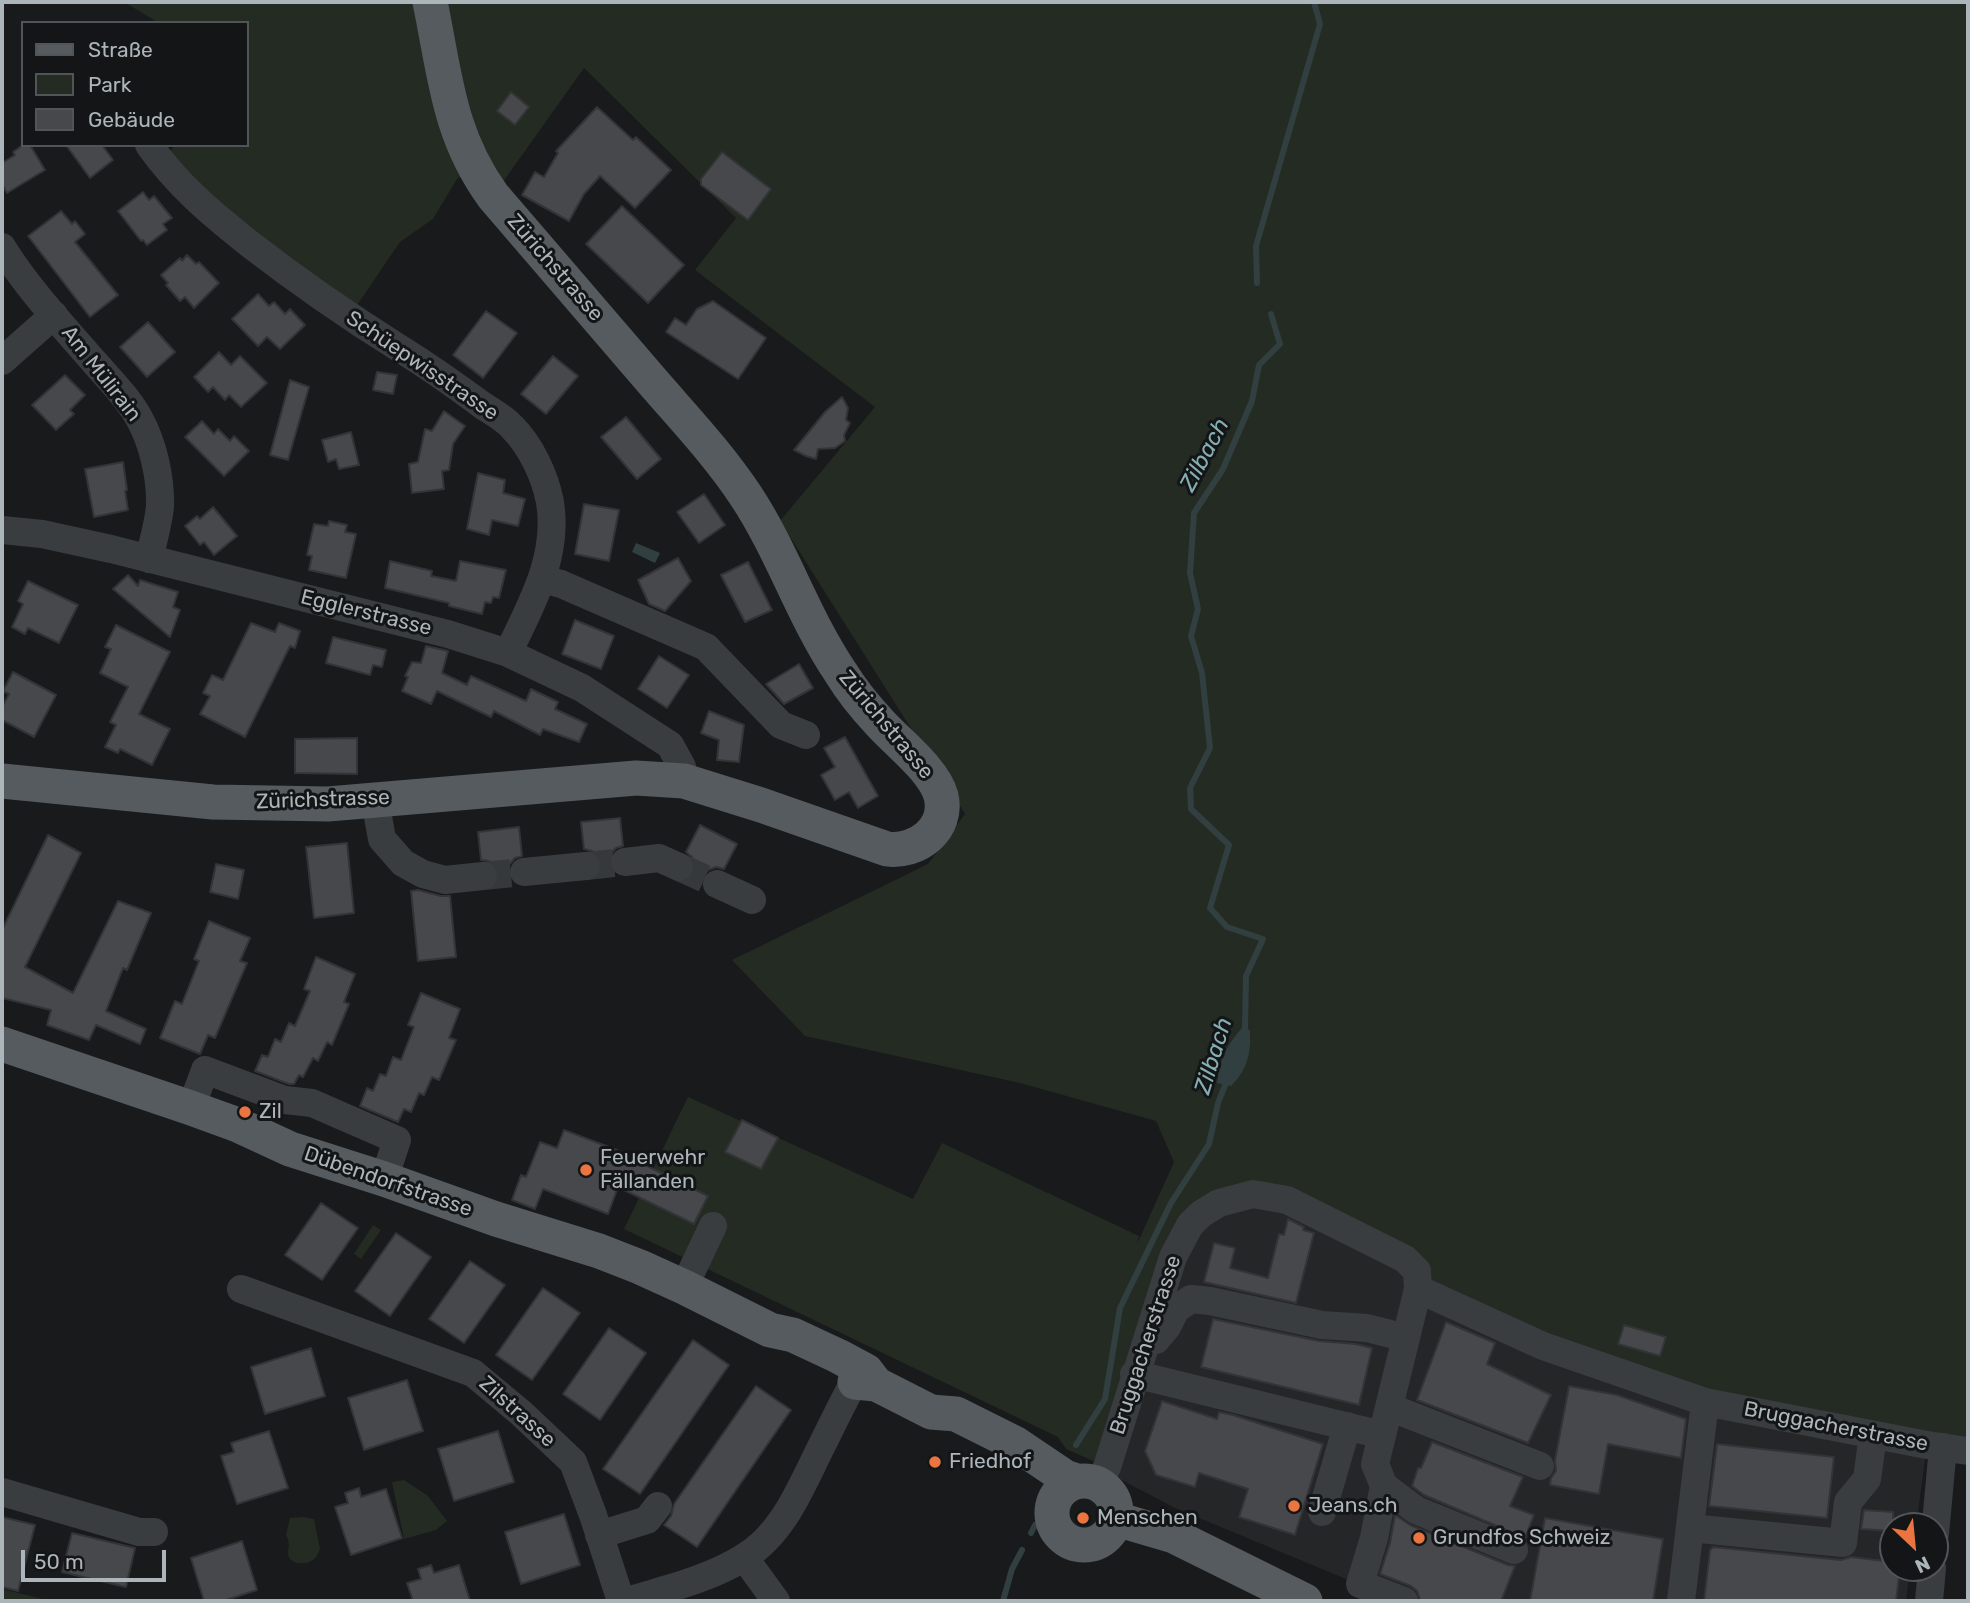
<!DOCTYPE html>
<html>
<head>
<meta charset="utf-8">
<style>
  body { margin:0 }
  #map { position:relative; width:1970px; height:1603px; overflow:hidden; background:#191a1b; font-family:Rubik,sans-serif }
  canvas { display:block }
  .frame { position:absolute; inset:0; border:4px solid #acb5ba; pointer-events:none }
  .legend { position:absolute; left:21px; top:21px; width:228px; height:126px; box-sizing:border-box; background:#141516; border:2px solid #515558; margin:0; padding:9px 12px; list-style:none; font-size:21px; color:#acb5ba }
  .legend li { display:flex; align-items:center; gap:14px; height:35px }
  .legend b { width:35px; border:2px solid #515558 }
  .north { position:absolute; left:1879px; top:1512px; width:70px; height:70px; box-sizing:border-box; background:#141516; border:2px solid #515558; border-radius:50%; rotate:154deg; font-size:19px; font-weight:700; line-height:28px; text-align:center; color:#acb5ba }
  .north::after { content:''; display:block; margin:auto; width:24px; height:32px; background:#eb7540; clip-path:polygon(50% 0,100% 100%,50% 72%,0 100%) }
  .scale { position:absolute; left:21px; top:1550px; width:145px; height:32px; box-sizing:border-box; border:4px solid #acb5ba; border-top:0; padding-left:9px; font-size:21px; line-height:24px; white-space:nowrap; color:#acb5ba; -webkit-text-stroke:5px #141516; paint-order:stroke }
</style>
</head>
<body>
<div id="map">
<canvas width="1970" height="1603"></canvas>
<div class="frame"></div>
<ul class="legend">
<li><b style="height:9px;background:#565b5f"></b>Straße</li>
<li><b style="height:19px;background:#242b23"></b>Park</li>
<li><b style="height:19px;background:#46484b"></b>Gebäude</li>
</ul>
<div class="north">N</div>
<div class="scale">50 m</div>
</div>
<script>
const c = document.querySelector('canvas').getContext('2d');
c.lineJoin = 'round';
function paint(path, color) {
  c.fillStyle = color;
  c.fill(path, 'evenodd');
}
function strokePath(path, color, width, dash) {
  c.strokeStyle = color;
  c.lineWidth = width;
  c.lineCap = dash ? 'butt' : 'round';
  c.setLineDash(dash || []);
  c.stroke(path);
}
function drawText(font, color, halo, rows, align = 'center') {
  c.font = font + ' Rubik,sans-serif';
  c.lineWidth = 6;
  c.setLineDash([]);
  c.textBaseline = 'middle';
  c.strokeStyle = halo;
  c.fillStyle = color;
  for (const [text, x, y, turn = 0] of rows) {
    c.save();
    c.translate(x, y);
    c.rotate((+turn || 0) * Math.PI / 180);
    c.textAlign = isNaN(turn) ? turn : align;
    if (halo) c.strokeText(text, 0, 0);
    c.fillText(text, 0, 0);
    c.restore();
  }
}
paint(new Path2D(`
  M1253,1194l674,251 -11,81h-23v42h17l-4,33h-507l-224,-93 -61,-32 76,-251z`), '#252628');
paint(new Path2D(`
  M124,2h1844v1449l-41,-6 -384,-99 -126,-75 -130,-71 -86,14 -94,253 -41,-18 -8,-12 -434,-208 64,-132 225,102 29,-56 197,93 -2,8 37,-82 -18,-41 -136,-38 -215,-47 -73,-76 196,-96 37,-50 -185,-293 95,-114 -180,-137 41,-52 -152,-150 -91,128 -19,-28 -17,11 -24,40 -33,23 -51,75 -189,-157 16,-15h71v-64l2,-3 -2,-2v-53h-88z
  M373,1225l8,5 -20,29 -7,-5z
  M404,1480l24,16 19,25 -11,9 -32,9 -12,-57z
  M303,1517l11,2 6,30c-2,4 -3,8 -6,10 -5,6 -23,6 -25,-2 -3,-8 3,-11 -3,-22l4,-17z
  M2,1589l49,12h-49z`), '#242b23');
paint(new Path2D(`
  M636,543l24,10 -5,10 -23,-11z
  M1242,1028l8,2c1,23 -2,39 -19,56l-14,-3c2,-23 10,-38 25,-55z`), '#313f41');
strokePath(new Path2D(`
  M1257,283l-1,-37 64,-222 -6,-22
  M1243,1034l2,-6 1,-52 17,-37 -36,-12 -17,-19 19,-63 -38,-36 -1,-21 20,-40 -8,-75 -11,-37 7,-27 -8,-36 4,-60 29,-44 29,-68 7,-36 21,-21 -9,-30
  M1076,1445l29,-46 15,-91 51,-105 38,-59 9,-41 10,-25
  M1031,1533l4,-8
  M1003,1601l9,-32 10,-19`), '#313f41', 6);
const building = new Path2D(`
  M511,92l18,15 -14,18 -18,-14z
  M597,107l36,33 3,-3 35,33 -36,38 -35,-32 -16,18 -15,27 -47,-26 13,-23 9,5 14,-24 -2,-2z
  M23,145h7l15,25 -38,23 -5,-9v-21l13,-8 -2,-3z
  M66,145h36l11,15 -23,18z
  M722,152l49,37 -23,31 -47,-35v-6z
  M143,192l6,8 5,-4 18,22 -9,6 4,6 -20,15 -4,-5 -2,1 -23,-30z
  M622,206l62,59 -36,38 -62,-59z
  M61,211l11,13 3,-3 10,13 -10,8 43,53 -28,22 -62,-81z
  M187,255l9,9 3,-2 20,21 -25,25 -9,-11 -5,4 -14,-16 2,-2 -7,-8 19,-17 2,3z
  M258,294l11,12 5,-4 11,12 5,-5 15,16 -25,24 -13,-12 -9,9 -26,-27z
  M713,301l53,37 -28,41 -72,-47 9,-14 11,7 11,-16z
  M486,311l31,22 -34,45 -30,-23z
  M148,322l27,30 -28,25 -27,-30z
  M219,352l12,13 9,-9 27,27 -26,24 -12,-12 -4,5 -12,-13 -5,5 -14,-15z
  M553,356l25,20 -32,38 -25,-20z
  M377,372l20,3 -4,19 -20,-4z
  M65,375l20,20 -15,15 4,4 -18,16 -24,-25z
  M290,380l19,7 -21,73 -18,-5z
  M842,397l6,11 -2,12 4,3 -6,12 1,6 -10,7 -17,1 -2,10 -10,-3 -12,-6 31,-38z
  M444,411l21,15 -12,18 -4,26 -7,1 2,18 -32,4 -3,-29 9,-2 7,-33 7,2z
  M626,417l35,42 -24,20 -36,-42z
  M202,421l12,13 4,-5 12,12 4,-5 15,15 -25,25 -39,-39z
  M351,432l8,33 -20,4 -3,-10 -8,3 -6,-22z
  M123,462l4,28 -2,1 3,19 -34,7 -9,-48z
  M478,473l27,7 -2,13 22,6 -7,27 -26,-6 -3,15 -22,-6z
  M704,494l21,31 -26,18 -22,-31z
  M584,504l35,6 -10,51 -34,-7z
  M213,507l24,29 -23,19 -10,-13 -4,3 -15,-19 12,-10 3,3z
  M329,521l18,4 -2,7 11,2 -10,44 -37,-8 3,-14 -5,-1 7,-31 14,2z
  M678,558l13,23 -26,30 -16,-7 -11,-24z
  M390,561l42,10 -1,5 25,5 4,-20 46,9 -7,28 -6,-1 -2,6 -6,-1 -3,12 -33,-8v-3l-64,-15z
  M748,562l24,48 -27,12 -24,-47z
  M128,575l10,11 2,-6 38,12 -5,15 7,3 -10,27 -57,-48z
  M28,581l50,24 -19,38 -31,-15 -3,6 -13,-7 11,-23 -5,-3z
  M575,620l39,16 -13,33 -39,-15z
  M251,623l24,9 4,-9 21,8 -5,17 -5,-2 -45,91 -45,-23 10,-18 -7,-3 9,-18 11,5z
  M116,625l54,27 -31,62 31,15 -18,36 -32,-16 -2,4 -13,-6 11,-22 -6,-3 18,-35 -28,-14 11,-24 -6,-2z
  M333,637l53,13 -4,17 -9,-2 -3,10 -44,-12z
  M426,646l22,5 -6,22 25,12 4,-9 55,25 5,-12 27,13 -3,7 32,15 -8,18 -36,-13 -3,6 -46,-24 -3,6 -54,-26 -6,13 -29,-13 6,-14 -3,-1 7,-14 9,1z
  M659,656l30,19 -22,33 -29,-19z
  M799,664l14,24 -29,16 -18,-20z
  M13,672l43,23 -22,42 -32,-17v-13l7,-13 -6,-3z
  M709,711l35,14 -5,37 -22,-2 2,-20 -18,-7z
  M845,737l33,59 -20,12 -9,-16 -14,8 -14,-25 14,-8 -11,-19z
  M357,738v36l-62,-1v-34z
  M620,818l3,28 -7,2 -6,7 -2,8 4,9 -11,1 1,-9 -3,-8 -7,-5 -8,-2 -3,-27z
  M700,825l37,19 -13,25 -8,-2 -8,3 -6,7 -1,8 -12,-5 5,-7 1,-8 -3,-8 -6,-5z
  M519,827l3,29 -7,2 -6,7 -2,8 3,8 -12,1 1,-8 -3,-8 -7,-5 -8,-1 -3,-28z
  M48,835l33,18 -56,114 48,26 45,-92 33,12 -24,57 -4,-2 -17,43 40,18 -6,15 -44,-19 -7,15 -42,-15 4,-15 -49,-12v-68z
  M347,843l7,70 -40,5 -8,-71z
  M216,864l28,6 -6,29 -28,-7z
  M418,890l23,6h9l6,61 -38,4 -7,-70z
  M209,921l41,17 -10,23 7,2 -32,75 -7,-3 -8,19 -40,-16 15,-37 7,3 17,-43 -5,-2z
  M316,957l39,17 -11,28 5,2 -17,41 -5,-3 -9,19 -5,-3 -10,19 -4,-2 -5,9h-5l-34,-13 7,-16 6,2 7,-18 6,3 8,-19 6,3 15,-35 -6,-2z
  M421,993l39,16 -11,29 7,2 -17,40 -7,-3 -8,18 -5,-2 -8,19 -7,-3 -6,13 -38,-16 7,-18 6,3 7,-17 6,2 7,-19 8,3 13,-33 -6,-2z
  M742,1120l36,18 -17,31 -36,-17z
  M564,1130l66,25 -1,2 79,39 -14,28 -76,-37 -10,27 -65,-25 -8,20 -23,-9 9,-25 5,2 14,-35 17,6z
  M321,1203l37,25 -36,52 -37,-25z
  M1288,1219l16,8 -1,3 11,3 -18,70 -92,-21 10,-39 21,5 -5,20 38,10 11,-44 5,1z
  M396,1233l35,24 -41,59 -35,-25z
  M470,1261l35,24 -41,58 -35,-24z
  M543,1288l37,25 -48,67 -36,-25z
  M1213,1319l106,22 37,3 16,4 -13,57 -158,-38z
  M1446,1322l49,21 -8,21 64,31 -23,48 -111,-43z
  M1624,1325l42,12 -6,19 -42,-12z
  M609,1328l37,25 -46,67 -37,-26z
  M693,1340l36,25 -89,129 -37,-25z
  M311,1348l14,48 -60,18 -14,-47z
  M407,1380l16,51 -59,19 -16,-52z
  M756,1386l35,24 -94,137 -33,-22 7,-9 3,-12z
  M1569,1386l48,9 69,24 -5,39 -73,-14 -9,50 -49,-9 1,-7 5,-7 -1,-11z
  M1162,1401l55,18 2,-7 14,3 90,29 -28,91 -56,-18 9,-28 -49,-16 -4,14 -39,-12 -11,-24z
  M269,1431l19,57 -51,16 -16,-48 13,-4 -3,-9z
  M498,1431l16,51 -60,19 -16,-52z
  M1432,1442l91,35 -13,29 24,9 -9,23 -101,-43 -12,-9 6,-18h3z
  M1717,1444l117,13 -7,61 -118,-12z
  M359,1488l2,9 25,-8 16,49 -51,17 -16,-48 13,-4 -3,-10z
  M1864,1510l29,2v19l-32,-2z
  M564,1514l16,51 -59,19 -16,-52z
  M1395,1515l15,10 98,40 7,1 -14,35h-77l-4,-1 -3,-9 -6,-5 -31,-12 10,-31z
  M2,1517l33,8 -17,66 -16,-4z
  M1545,1518l118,21 -10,62h-123z
  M72,1533l63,15 -9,39 -64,-15z
  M242,1541l15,49 -34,11h-19l-13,-43z
  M1713,1547l128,13 10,-3 42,5v6l7,1 -4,32h-192l6,-51z
  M431,1565l3,8 25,-8 11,36h-57l-6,-18 14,-4 -3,-10z`);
paint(building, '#46484b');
strokePath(building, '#333437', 2);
strokePath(new Path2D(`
  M586,866l39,-4
  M679,867l38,17
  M483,876l41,-4`), '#36393b', 28, [28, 14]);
strokePath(new Path2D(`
  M149,145c29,41 63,69 102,100 48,37 97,71 148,103 29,18 56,37 83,57 10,7 22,13 30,22 19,19 33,49 38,75 9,55 -19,103 -42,151
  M2,247c26,42 61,79 94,117 15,17 32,34 43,54 14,25 22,60 21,89 -2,18 -7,35 -11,52
  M2,361l52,-46
  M2,530l40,4 69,15 337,85 60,19 74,35 88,57 12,22 2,14
  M543,579l18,5 145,63 75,78 25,10
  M375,800l7,39 21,24 20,11 22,6 38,-4
  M625,862l34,-4 20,9
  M524,872l62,-6
  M717,884l35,16
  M191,1108l14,-38 80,30 27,3 85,37 -13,39
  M684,1287l29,-61
  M241,1289l232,84 48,40 52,49 20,53 28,86
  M1156,1340l11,-13 9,-18 15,-10 19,2 112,24 45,3 39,10
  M1134,1374l248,61
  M1389,1407l151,59
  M1098,1484l9,-17 66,-210 17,-32 11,-11 18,-11 34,-9 34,6 118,59 12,12 1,18 125,57 162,56 222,43 41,6
  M1384,1486l32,24 98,40
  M2,1492l137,40h15
  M1322,1512l25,-86
  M1690,1528l153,15 5,-41 19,-23 6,-44
  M1935,1534l8,-87
  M599,1535l48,-15 11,-14
  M744,1557l32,44
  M627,1601c39,-12 80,-21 116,-43 40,-24 57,-69 77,-109 11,-22 22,-45 34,-67
  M1404,1601l-44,-17 14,-46 10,-52 -9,-22 43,-175
  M1681,1601l24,-199
  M1929,1601l3,-33`), '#3a3d40', 28);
strokePath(new Path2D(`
  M2,781l211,21 115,2 308,-26 48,3 77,24 126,44c30,4 62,-20 54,-53 -7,-26 -43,-53 -61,-73 -14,-15 -28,-32 -39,-50 -38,-56 -58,-121 -95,-177 -27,-41 -62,-78 -94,-115 -53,-62 -106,-124 -159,-185 -45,-62 -48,-122 -63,-194
  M2,1044l189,64 47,17 52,24 94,30 112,40 103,32 41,16 44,20 86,43 23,5 45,21 28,15 10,13
  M855,1382l21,2 55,28 25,2 60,30 49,33 12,4
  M1052 1513a32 32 0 1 1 64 0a32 32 0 1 1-64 0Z
  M1116,1519l58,17 131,65`), '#565b5f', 35);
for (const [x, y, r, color] of [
  [245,1112,7,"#eb7540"],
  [586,1170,7,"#eb7540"],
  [935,1462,7,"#eb7540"],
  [1294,1506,7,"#eb7540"],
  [1083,1518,7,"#eb7540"],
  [1419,1538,7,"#eb7540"]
]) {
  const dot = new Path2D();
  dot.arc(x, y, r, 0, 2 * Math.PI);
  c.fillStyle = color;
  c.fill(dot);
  strokePath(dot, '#141516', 2.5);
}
drawText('21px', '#acb5ba', '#141516', [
  ["Zürichstrasse",555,268,49],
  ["Schüepwisstrasse",422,366,34],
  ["Am Mülirain",101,374,52],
  ["Egglerstrasse",366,613,14],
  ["Zürichstrasse",886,725,50],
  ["Zürichstrasse",323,800,-2],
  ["Dübendorfstrasse",388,1182,19],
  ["Bruggacherstrasse",1146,1345,-72],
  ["Zilstrasse",517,1412,42],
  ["Bruggacherstrasse",1836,1427,11]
]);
drawText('21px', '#acb5ba', '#141516', [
  ["Zil",259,1112],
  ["Feuerwehr",600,1158],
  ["Fällanden",600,1182],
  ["Friedhof",949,1462],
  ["Jeans.ch",1308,1506],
  ["Menschen",1097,1518],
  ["Grundfos Schweiz",1433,1538]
], 'left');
drawText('italic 23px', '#85aeb3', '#141516', [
  ["Zilbach",1205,455,-62],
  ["Zilbach",1214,1056,-73]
]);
</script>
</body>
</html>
